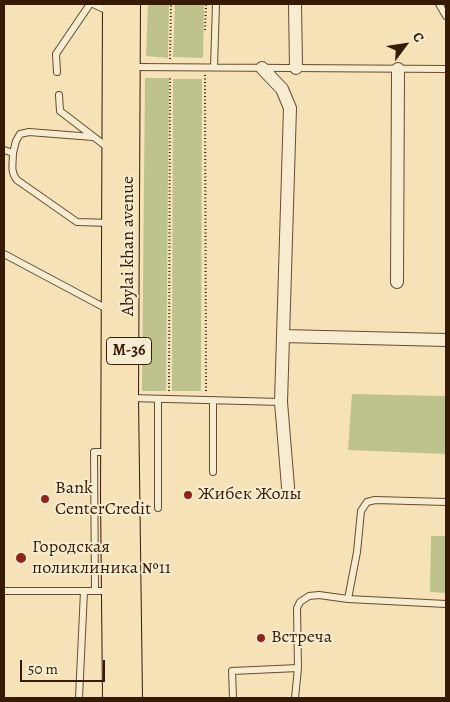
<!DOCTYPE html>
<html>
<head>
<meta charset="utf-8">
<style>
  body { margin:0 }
  #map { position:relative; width:450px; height:702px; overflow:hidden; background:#f5e2b7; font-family:Alegreya,serif }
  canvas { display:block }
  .frame { position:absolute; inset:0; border:5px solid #361a04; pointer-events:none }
  .north { position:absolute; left:380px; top:20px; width:50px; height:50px; -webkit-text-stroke:4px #f8ecd0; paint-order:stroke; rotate:59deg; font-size:14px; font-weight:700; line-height:20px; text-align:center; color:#361a04 }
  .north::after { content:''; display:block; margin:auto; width:18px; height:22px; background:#361a04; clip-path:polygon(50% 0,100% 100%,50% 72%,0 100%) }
  .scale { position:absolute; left:20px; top:660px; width:85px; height:22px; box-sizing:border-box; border:2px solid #361a04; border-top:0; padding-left:6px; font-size:15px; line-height:18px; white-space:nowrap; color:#361a04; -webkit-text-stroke:4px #f8ecd0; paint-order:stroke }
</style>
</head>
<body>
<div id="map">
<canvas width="450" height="702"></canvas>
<div class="frame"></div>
<div class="north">С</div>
<div class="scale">50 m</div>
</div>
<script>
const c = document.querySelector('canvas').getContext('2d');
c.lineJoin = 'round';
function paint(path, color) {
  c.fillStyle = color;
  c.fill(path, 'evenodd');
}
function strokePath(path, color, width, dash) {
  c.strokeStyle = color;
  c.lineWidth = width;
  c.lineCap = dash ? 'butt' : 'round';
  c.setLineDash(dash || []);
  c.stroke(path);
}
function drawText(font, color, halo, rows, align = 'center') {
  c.font = font + ' Alegreya,serif';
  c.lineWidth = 4;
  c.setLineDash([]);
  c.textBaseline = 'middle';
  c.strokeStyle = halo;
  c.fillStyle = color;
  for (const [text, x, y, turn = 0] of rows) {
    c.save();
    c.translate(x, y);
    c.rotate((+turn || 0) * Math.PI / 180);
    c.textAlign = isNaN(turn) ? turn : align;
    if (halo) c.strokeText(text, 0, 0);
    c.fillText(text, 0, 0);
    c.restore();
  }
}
paint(new Path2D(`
  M148,4h21l-1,54 -22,-2z
  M175,4h29l-1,54 -30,-1z
  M145,78h24l-3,313h-24z
  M173,79h29l-1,312h-29z
  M352,394l94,2v58l-98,-4z
  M431,536h15v57l-16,-1z`), '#bec38d');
const lane = new Path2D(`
  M93,4l17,8
  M439,4l7,12
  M133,67l313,2
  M214,67l2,-63
  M57,72l-1,-18 34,-50
  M59,95l1,16 47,36
  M4,150l9,3c0,10 -3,19 4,27l60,42 34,1
  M13,153l3,-12 4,-7 9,-2 64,5
  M4,254l105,56
  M130,398l151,4
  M158,399v109
  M213,472v-72
  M4,591h106
  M95,591l-1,-139h16
  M348,599l9,-47 4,-41 6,-9 8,-2 71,2
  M79,698l5,-107
  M233,698l-1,-27 66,-3
  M295,698l3,-30 -1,-60 3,-6 9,-6 10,-1 29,4 98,5`);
const street = new Path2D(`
  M295,4l1,64
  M262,68l20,21 8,19 -9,294 7,85
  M397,282l1,-213
  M283,336l163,4`);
const primary = new Path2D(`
  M113,4l-2,492 2,202
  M130,4l-2,394 4,300`);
strokePath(lane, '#664c31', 8);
strokePath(street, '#664c31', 14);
strokePath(primary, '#361a04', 22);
strokePath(new Path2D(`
  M205,30l1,-26
  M170,59l1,-55
  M205,75l1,318
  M169,391l1,-315`), '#361a04', 2, [1, 2.5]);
strokePath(lane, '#f8ecd0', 6);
strokePath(street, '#f8ecd0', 12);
strokePath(primary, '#f5e2b7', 20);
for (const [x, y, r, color] of [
  [188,495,5,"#8f2418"],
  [45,499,5,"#8f2418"],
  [21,558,6,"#8f2418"],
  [261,638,5,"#8f2418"]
]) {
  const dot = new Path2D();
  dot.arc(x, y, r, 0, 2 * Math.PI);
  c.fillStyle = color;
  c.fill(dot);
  strokePath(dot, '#f8ecd0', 2);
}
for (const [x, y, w] of [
  [129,351,45]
]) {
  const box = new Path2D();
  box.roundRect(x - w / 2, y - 13.5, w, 27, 4);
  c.fillStyle = '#f8ecd0';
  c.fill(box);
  strokePath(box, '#361a04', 1);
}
drawText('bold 16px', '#361a04', null, [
  ["M-36",129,351]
]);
drawText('18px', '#361a04', '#f8ecd0', [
  ["Abylai khan avenue",129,246,-90]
]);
drawText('18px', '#361a04', '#f8ecd0', [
  ["Bank",55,489],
  ["CenterCredit",55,510],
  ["Жибек Жолы",198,495],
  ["Городская",32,548],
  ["поликлиника №11",32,569],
  ["Встреча",271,638]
], 'left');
</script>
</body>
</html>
